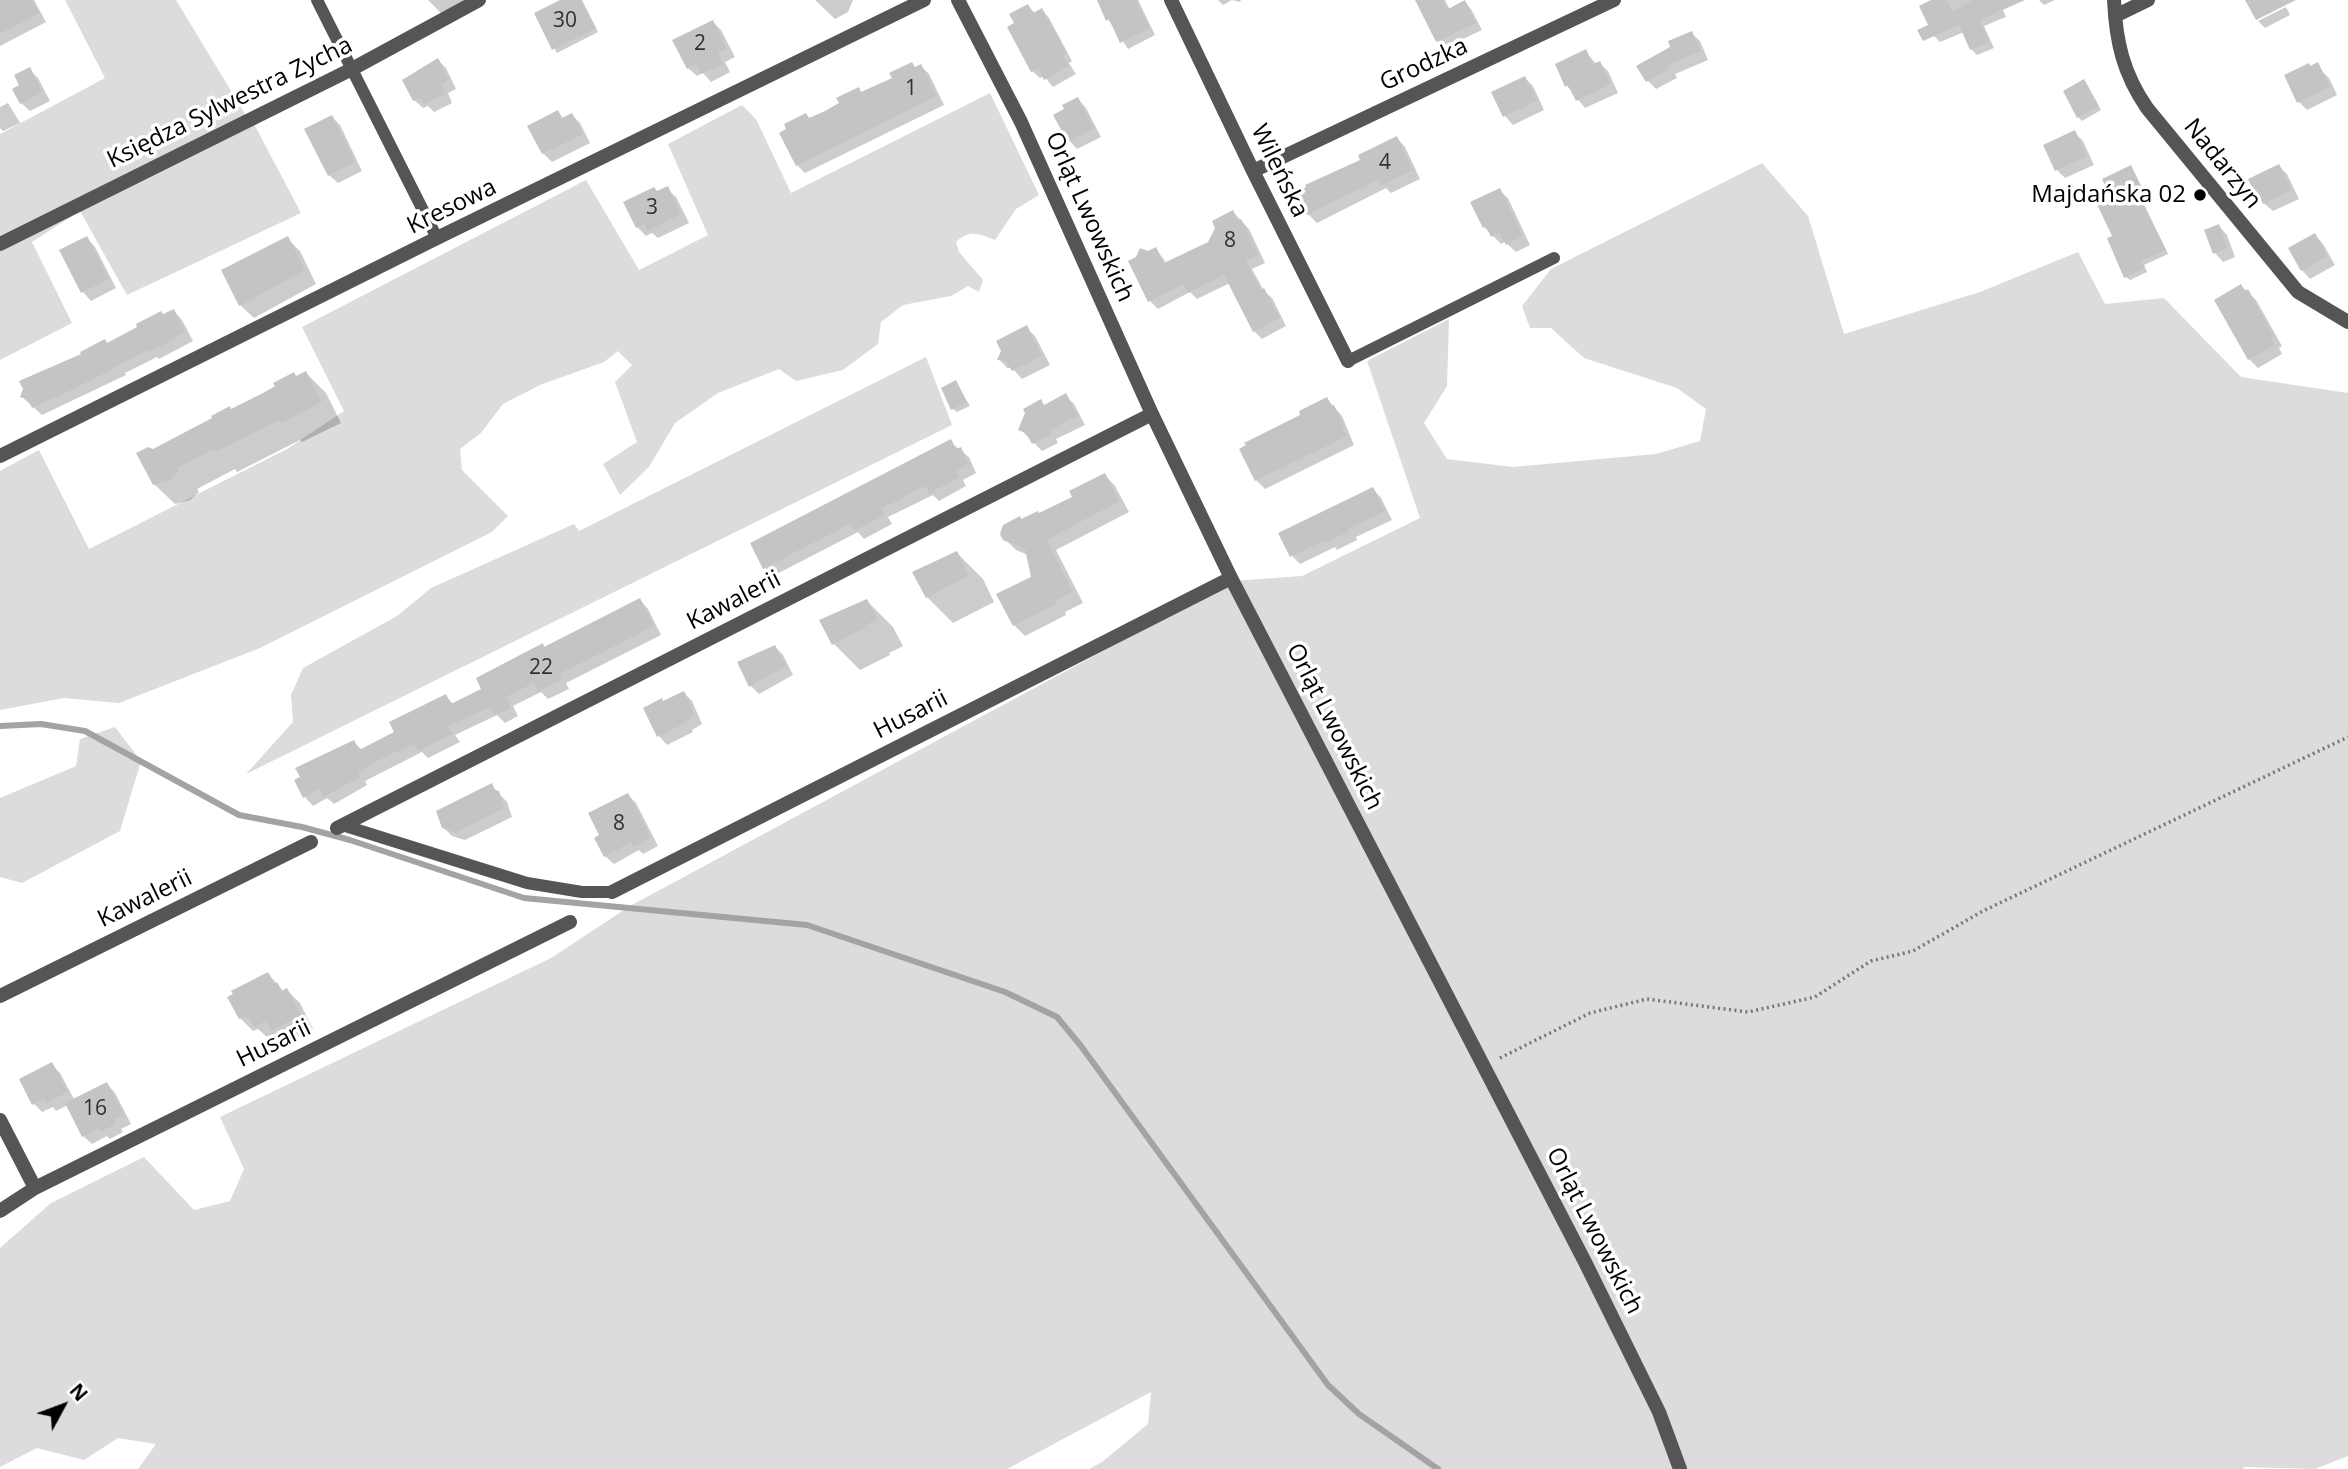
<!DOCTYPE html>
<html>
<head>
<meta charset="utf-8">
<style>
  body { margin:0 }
  #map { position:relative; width:2348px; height:1469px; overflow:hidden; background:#fff; font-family:"Open Sans",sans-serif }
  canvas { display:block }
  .north { position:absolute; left:28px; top:1371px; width:70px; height:70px; -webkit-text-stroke:5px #fff; paint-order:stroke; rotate:49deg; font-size:19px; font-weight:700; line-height:28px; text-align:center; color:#000 }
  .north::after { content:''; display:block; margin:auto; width:24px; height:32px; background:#000; clip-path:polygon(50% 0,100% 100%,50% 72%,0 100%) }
</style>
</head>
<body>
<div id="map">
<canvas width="2348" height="1469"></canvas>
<div class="north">N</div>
</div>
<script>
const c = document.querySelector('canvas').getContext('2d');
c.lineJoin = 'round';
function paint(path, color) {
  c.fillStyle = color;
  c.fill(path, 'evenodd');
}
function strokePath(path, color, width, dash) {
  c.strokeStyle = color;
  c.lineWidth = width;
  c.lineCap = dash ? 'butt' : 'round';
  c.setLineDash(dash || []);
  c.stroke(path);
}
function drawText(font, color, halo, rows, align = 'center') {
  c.font = font + ' "Open Sans",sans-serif';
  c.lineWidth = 7;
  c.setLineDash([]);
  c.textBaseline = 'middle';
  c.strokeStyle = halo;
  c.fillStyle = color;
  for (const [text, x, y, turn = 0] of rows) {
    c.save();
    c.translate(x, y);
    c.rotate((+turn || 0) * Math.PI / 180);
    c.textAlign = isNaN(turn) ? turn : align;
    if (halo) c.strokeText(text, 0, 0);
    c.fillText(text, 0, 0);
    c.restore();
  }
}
paint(new Path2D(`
  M65,0h111l72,119 6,5 47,89 -174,82 -47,-84 -48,31 40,81 -72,37v-226l105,-56z
  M990,93l49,102 -23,14 -21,31c-16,-6 -25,-11 -39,2l3,10 24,28 -4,12 -11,-6 -17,10 -48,9 -22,17 -3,22 -35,26 -47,11 -17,-12 -61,24 -43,30 -26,44 -29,28 -17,-31 34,-22 -22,-60 17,-17 -14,-14 -14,11 -64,23 -37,19 -22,29 -21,16 2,21 46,46 -16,16 -232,116 -141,55 -55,-5 -64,12v-239l39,-21 50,99 198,-100 57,-38 -42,-84 284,-147 53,90 69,-35 -40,-91 74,-39 14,14 35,74z
  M1762,163l46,53 36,118 136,-42 98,-40 27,52 59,-6 77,79 107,16v1063l-33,13 -70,-2 -3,2h-1153l13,-7 46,-38 3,-32 -144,77h-869l18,-25 -38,-6 -34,22 -47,-12 -37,19v-219l51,-45 93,-46 50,53 36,-9 14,-32 -24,-52 331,-159 79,-52 603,-325 69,-5 118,-58 -53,-157 82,-42 -2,67 -23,37 23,36 66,8 143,-13 44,-13 6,-32 -29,-21 -93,-30 -33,-30h-21l-8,-22 29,-37z
  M926,357l26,68 -706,349 47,-52 -2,-27 12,-27 94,-52 34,-28 143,-64 5,7z
  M115,727l26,34 -21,70 -98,52 -22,-6v-79l76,-32 4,-27z`), '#dcdcdc');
paint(new Path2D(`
  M0,0h34l12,22 -46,24z
  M428,0h45l-31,14z
  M564,0h18l16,32 -41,21 -21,-39z
  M815,0h38l-5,12 -13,7z
  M1101,0h37l17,35 -27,14 -20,-30z
  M1218,0h23l-1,2 -8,-2 -9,5z
  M1417,0h28l5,10 15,-8 6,7 11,21 -38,18 -6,-7z
  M1935,0h64l7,17 -22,9 10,22 -17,7 -6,-6 -7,-17 -24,10 -6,-6z
  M2039,0h16l-11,5z
  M1028,6l8,8 6,-4 7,8 23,43 -3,2 7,11 -23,13 -9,-11 -4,2 -8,-7 -15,-47z
  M2286,7l4,8 -25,13 -7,-7z
  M713,22l8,8 14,27 -10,5 5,10 -19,10 -8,-9 -6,3 -9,-8z
  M1691,33l9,8 8,19 -33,14 2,4 -21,11 -8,-8 25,-33z
  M1585,51l11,13 3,-1 9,8 10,22 -33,15 -18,-22z
  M438,60l8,8 10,21 -8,4 4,10 -18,9 -6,-6 -5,2 -9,-8z
  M921,66l8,8 15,31 -139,68 -8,-8 13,-45z
  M29,69l9,9 12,23 -20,10 -9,-8z
  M2320,69l9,9 8,17 -30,15 -8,-8z
  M1525,78l8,8 11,24 -31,15 -8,-9 -12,-23z
  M2084,81l17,29 -19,11 -4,-4z
  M1078,99l8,9 15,29 -24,12 -8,-9z
  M8,103l12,20 -17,8 -3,-3v-21z
  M557,112l7,7 8,-4 8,8 10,20 -38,19 -9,-9z
  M332,117l8,8 22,46 -24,12 -9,-8z
  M2074,132l9,9 11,24 -29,13 -8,-8z
  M1397,138l8,9 15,32 -29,14 -5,-5 -69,35 -9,-9 54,-54z
  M2279,166l8,8 12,25 -26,12 -14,-12 -9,-19z
  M2131,168l17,31 -5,3 25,52 -24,11 3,7 -17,8 -4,-3 -12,-40 -5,-46z
  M667,189l9,8 13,26 -31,15 -6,-5 -6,3 -9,-9 21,-34z
  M1499,190l9,8 22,47 -14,7 -11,-10 -4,2 -17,-17z
  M1233,212l16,17 16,34 -13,6 12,22 8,7 14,28 -24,13 -8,-8 -24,-48 -33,16 -7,-7 -32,17 -8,-8 -2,-48 8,-4 11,15 42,-21z
  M2219,226l8,9 8,22 -12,5 -8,-9z
  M2315,235l8,9 12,21 -25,14 -8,-9z
  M87,238l8,9 21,41 -25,13 -8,-9 -22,-41z
  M287,238l13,13 16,33 -62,34 -14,-13 -17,-34z
  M2241,286l15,14 26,46 -3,2 3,6 -24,14 -9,-9 -33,-59z
  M174,311l8,9 11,21 -34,18 -2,-2 -32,16 1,2 -84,40 -20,-18 86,-53z
  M1026,328l9,8 15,29 -28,14 -10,-11h-5l-8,-9z
  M306,373l20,20 15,30 -39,19 -2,-2 -63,32 -2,-3 -38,20 2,3 -9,8 -15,4 -21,-20 -1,-34z
  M956,383l14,23 -13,6 -4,-3z
  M1065,395l9,9 11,21 -29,14 2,4 -16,8 -21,-21 20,-28 4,4z
  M1327,399l15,17 12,29 -89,44 -9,-9 -8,-34 54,-30z
  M950,442l19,15 7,16 -13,7 3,6 -27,15 -6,-6 -45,22 4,7 -28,15 -6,-7 -85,44 -8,-8z
  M1105,475l10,11 14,26 -73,38 27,53 -18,9 1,3 -41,21 -11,-11 19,-47 -5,-23 -12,-5 -11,-11 17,-18 17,-6 35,-17z
  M1373,489l8,9 11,22 -36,17 1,3 -20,10 -2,-3 -35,17 -8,-8z
  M957,553l26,26 11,23 -41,21 -26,-26z
  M640,600l8,9 13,26 -95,48 3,6 -21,10 -7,-7 -28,14 5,10 -13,7 -8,-8 -42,20 5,7 -32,16 -6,-6 -57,29 2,4 -33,19 -7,-6 -14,8 -8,-9 49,-55 8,8 35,-17 49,-37 8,9 30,-15 58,-45 3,3z
  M867,601l26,26 10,19 -14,7 1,2 -30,15 -26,-26 -12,-23z
  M775,647l8,8 10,20 -34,19 -8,-8z
  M684,693l8,8 10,23 -10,6 1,2 -26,13 -8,-9 -14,-27 19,-6z
  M491,785l16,17 5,15 -47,23 -13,-4 -9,-9z
  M628,795l8,8 22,43 -15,8 -4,-4 -25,14 -9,-8 -3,-20z
  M268,974l16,18 3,-2 13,13 13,26 -27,14 -9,-9 -8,5 -11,-10 -5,2 -13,-13z
  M52,1065l8,8 15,28 32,-17 8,9 16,31 -10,5 2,3 -13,7 -3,-3 -15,8 -9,-8 -15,-31 -12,6 -3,-4 -11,5 -8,-8z`), '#0003');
strokePath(new Path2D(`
  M0,726l41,-2 44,7 154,84 63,12 48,13 174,58 283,27 198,67 52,25 24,29 247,339 31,29 79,55`), '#a3a3a3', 6);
paint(new Path2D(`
  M0,0h32l7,13 -39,21z
  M560,0h21l15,28 -44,22 -18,-37z
  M1097,0h42l-2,1 13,27 -30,15 -11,-24 -3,2z
  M1415,0h28l5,9 17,-9 11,23 -40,19z
  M1931,0h16l5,12 21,-12h52l-45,20 9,22 -19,8 -11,-25 -36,16 -6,-11 11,-5 -9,-19z
  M2245,0h51l-40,20z
  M1028,4l5,9 9,-5 24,45 -3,2 6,11 -25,14 -6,-12 -7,4 -24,-45 7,-4 -5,-9z
  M713,20l14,29 -9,4 5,11 -22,10 -5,-10 -9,5 -15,-29z
  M1692,31l9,20 -33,14 2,4 -24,13 -10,-16 34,-19 -2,-6z
  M1586,49l7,15 7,-3 11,23 -35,17 -8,-16 -3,2 -10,-23z
  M438,58l11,22 -8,5 4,9 -21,11 -3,-7 -8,3 -11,-21z
  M912,62l3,5 6,-3 16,32 -141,70 -17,-33 7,-4 -2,-5 22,-11 3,5 16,-7 14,-8 -3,-5 23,-11 2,5 31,-14 -3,-5z
  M2318,62l12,25 -33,16 -13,-28 25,-12 1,3z
  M30,67l12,25 -22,12 -8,-15 7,-4 -5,-10z
  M1525,76l12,25 -34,16 -12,-25z
  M2084,79l15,27 -22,12 -14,-27z
  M1078,97l16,31 -26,14 -15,-27 11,-6 -2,-4z
  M558,110l4,8 10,-5 11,21 -41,20 -15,-28z
  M332,115l23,47 -27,14 -24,-47z
  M2075,130l12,26 -32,15 -12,-26z
  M1397,136l16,34 -32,16 -3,-6 -71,35 -11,-23 10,-5 -1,-2 55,-25 -2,-5z
  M2279,164l13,26 -29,14 -2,-6 -3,2 -10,-21z
  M2131,165l15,31 -6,2 26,52 -25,11 4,7 -21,10 -17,-40 5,-2 -19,-40 14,-6 -5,-11z
  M668,186l13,28 -33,17 -4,-7 -8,4 -13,-26 31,-15 3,4z
  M1500,188l23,48 -17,9 -6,-12 -9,4 -5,-11 -3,2 -13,-26z
  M1233,210l5,10 3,-1 18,36 -13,6 15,29 3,-2 16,30 -27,14 -29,-57 -36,18 -4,-9 -36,18 -20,-41 8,-4 4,-9 8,3 8,-4 8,16 44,-21 7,-14 -3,-7z
  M2219,224l9,24 -15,6 -9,-24z
  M2315,233l13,23 -27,15 -13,-23z
  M87,236l22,43 -28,14 -22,-43z
  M288,236l17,34 -66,36 -18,-36z
  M2241,284l4,7 3,-2 26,48 -2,2 3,6 -27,15 -34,-60z
  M174,309l11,23 -11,5 1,2 -26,13 -1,-2 -74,39 -42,19 -4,-9 -8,-2 3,-8 -4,-8 62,-27 -1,-2 25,-13 2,4 30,-16 -1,-3 25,-13 2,3z
  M1027,325l15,31 -30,15 -6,-10 -9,-1 4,-9 -5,-10z
  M306,371l16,31 -41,21 -2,-3 -63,32 -2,-3 -36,19 1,3 -5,3 -4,6 -17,5 -17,-32 12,-6 5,2 59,-31 -1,-2 19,-10 1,3 34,-17 10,-6 -2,-3 21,-11 2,4z
  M956,380l11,22 -16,8 -10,-22z
  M1066,393l12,23 -29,14 2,4 -19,10 -6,-11 -8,-3 7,-17 -2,-4 18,-10 3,6z
  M1327,397l5,9 2,-1 10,21 -2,1 5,9 -92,45 -16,-32 7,-4 -2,-2 56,-28 -1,-4z
  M951,439l5,10 5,-2 8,17 -13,7 3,6 -30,17 -4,-8 -44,23 4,6 -31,16 -4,-7 -87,45 -13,-26z
  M1105,473l14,28 -72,39 26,52 -18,9 2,3 -44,22 -17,-32 35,-17 -6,-28 -22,-9 -3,-6 3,-9 17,-9 1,3 17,-8 1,2 33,-16 -3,-6z
  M1373,487l12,24 -37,18 2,2 -23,11 -1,-2 -36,17 -12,-24z
  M957,551l12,25 -43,22 -14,-26z
  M640,598l14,28 -95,48 3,6 -24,11 -4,-8 -28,14 5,11 -16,7 -5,-8 -42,19 4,8 -34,17 -4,-7 -17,9 -1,-2 -38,21 2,5 -36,20 -4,-8 -17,9 -9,-18 6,-3 -5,-9 59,-28 5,10 35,-18 -5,-10 57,-28 5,10 30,-15 -5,-11 67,-35 1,4z
  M867,599l11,20 -14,7 1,2 -33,17 -13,-25z
  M775,645l11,21 -37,21 -12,-25z
  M684,691l11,24 -10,6 1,2 -29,14 -14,-29 19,-10 1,3z
  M492,783l3,7 4,1 5,17 -48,25 -14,-5 -6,-17z
  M628,793l23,44 -18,10 -2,-5 -27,15 -10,-19 5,-3 -11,-22z
  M268,972l7,12 2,-2 5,9 5,-3 14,27 -30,16 -5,-10 -12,6 -5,-9 -3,1 -1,-3 -6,3 -12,-22 6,-3 -2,-3z
  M52,1062l16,30 -22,11 -2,-4 -12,6 -13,-26z
  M107,1082l17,33 -10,5 2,4 -16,8 -1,-4 -17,9 -17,-34z`), '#c4c4c4');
strokePath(new Path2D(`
  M1500,1058l90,-45 57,-14 101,13 67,-15 56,-36 42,-10 70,-40 365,-174`), '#777', 3.5, [2, 3.5]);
strokePath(new Path2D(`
  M317,0l120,238
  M1348,361l206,-103
  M342,825l185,58 55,9h30`), '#555', 12);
strokePath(new Path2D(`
  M958,0l63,122 131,292 79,164 354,684 74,150 21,57
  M1171,0l82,171 95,190
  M2114,0c2,42 9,73 33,108l151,184 50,30
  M2115,16l33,-16
  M1253,171l361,-171
  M0,244l352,-175 127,-69
  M0,456l437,-218 487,-238
  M337,828l815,-414
  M612,892l619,-314
  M0,996l311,-154
  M0,1120l35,68
  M0,1211l35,-23 535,-266`), '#555', 14);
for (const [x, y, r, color] of [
  [2200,195,7,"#000"]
]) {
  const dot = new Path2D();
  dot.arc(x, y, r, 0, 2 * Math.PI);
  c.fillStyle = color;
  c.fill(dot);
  strokePath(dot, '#fff', 2.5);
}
drawText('21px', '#313131', null, [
  ["30",565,21],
  ["2",700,44],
  ["1",911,89],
  ["4",1385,163],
  ["3",652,208],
  ["8",1230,241],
  ["22",541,668],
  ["8",619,824],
  ["16",95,1109]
]);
drawText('24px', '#000', '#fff', [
  ["Grodzka",1424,65,-25],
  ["Księdza Sylwestra Zycha",230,103,-26],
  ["Nadarzyn",2222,164,51],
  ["Wileńska",1279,171,64],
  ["Kresowa",452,207,-26],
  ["Orląt Lwowskich",1089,217,66],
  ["Kawalerii",734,601,-27],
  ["Husarii",911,715,-27],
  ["Orląt Lwowskich",1334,727,63],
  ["Kawalerii",145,899,-26],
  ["Husarii",274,1044,-26],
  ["Orląt Lwowskich",1594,1231,63]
]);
drawText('24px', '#000', '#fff', [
  ["Majdańska 02",2186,195]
], 'right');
</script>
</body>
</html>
